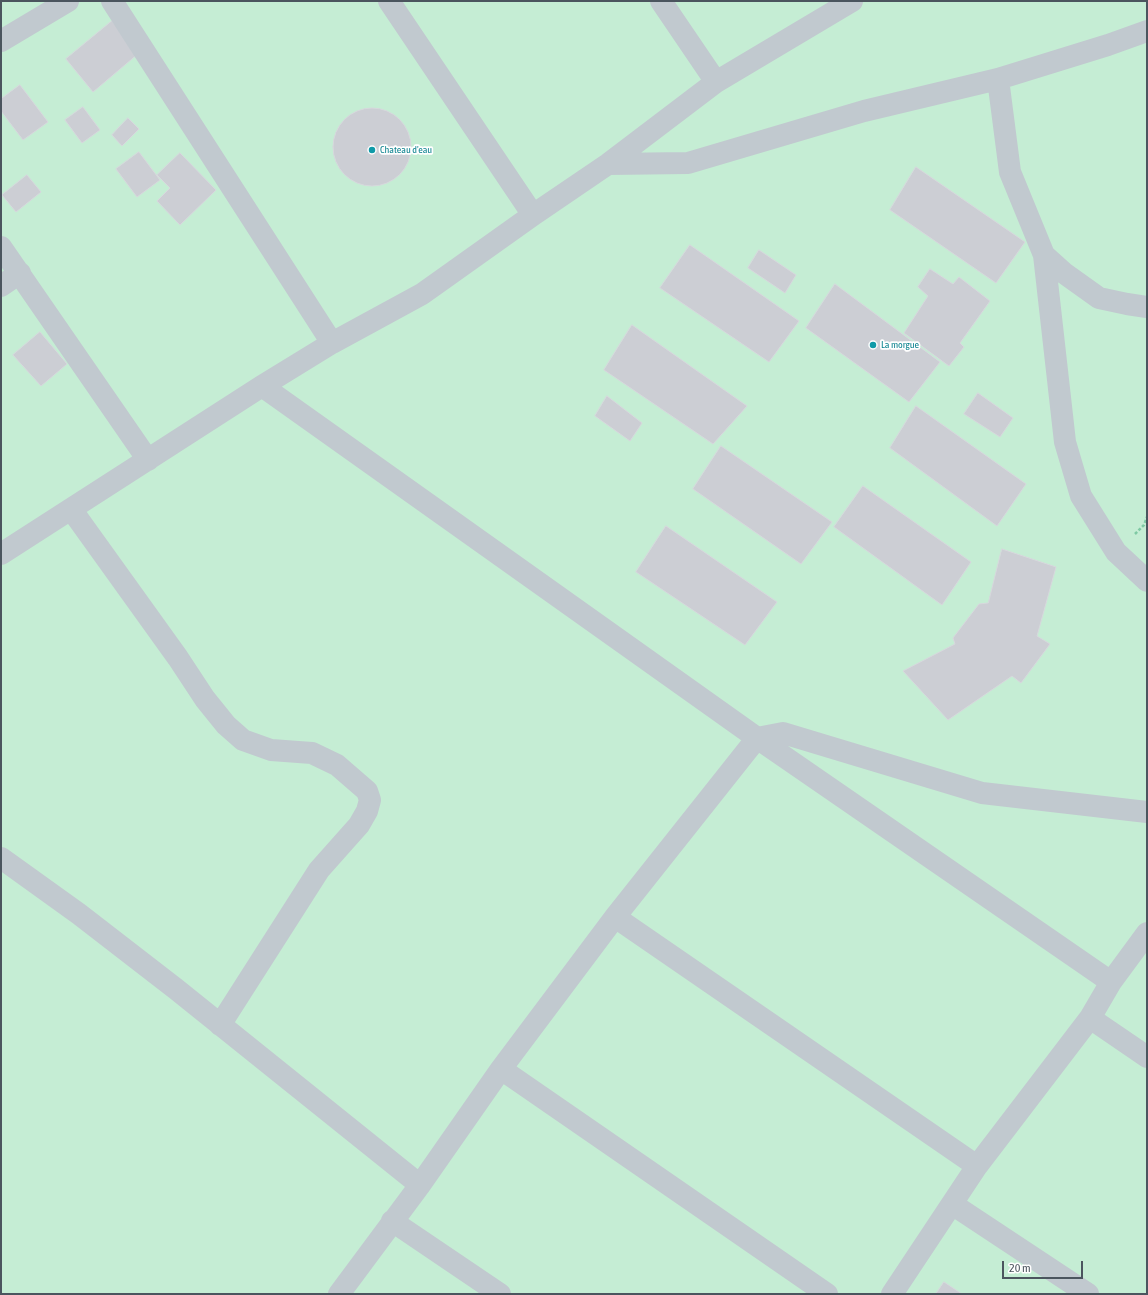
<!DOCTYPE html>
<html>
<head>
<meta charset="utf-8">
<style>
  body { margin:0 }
  #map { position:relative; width:1148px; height:1295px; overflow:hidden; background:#f4f2f2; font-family:"Asap Condensed",sans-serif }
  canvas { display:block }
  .frame { position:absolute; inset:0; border:2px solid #4b555e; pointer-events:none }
  .scale { position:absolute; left:1002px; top:1261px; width:81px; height:18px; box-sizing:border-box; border:2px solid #4b555e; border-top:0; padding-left:5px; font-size:12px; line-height:14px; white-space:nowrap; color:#4b555e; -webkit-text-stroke:3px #fff; paint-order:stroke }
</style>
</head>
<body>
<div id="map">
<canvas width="1148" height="1295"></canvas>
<div class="frame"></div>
<div class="scale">20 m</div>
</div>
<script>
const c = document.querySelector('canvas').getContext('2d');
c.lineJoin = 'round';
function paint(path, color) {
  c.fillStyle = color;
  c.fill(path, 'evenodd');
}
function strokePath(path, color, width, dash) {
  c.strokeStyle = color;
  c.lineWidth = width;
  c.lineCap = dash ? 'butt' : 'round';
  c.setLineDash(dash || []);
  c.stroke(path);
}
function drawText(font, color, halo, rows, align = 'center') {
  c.font = font + ' "Asap Condensed",sans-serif';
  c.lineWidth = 3.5;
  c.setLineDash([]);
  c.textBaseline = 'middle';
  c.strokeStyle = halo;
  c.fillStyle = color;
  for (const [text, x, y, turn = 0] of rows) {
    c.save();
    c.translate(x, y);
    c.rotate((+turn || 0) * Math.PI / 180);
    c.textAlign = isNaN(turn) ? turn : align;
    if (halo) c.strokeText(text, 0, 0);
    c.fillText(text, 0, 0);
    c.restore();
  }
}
paint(new Path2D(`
  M1,1h1146v1293h-1146z`), '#c5edd4');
const building = new Path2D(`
  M112,21l27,32 -46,39 -27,-33z
  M20,85l28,37 -25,18 -22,-29v-12z
  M83,107l17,23 -18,13 -17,-23z
  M333 147a39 39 0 1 1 78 0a39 39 0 1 1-78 0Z
  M128,118l11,11 -17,17 -10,-11z
  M139,152l21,28 -23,17 -21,-28z
  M180,153l36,37 -36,35 -23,-24 13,-13 -13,-13z
  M916,167l109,75 -29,41 -106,-73z
  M27,175l14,17 -25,20 -14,-17z
  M690,245l109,76 -30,41 -109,-74z
  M759,250l37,25 -11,18 -37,-25z
  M930,269l23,15 6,-7 31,24 -30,42 4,4 -15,19 -45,-33 24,-37 -10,-9z
  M835,284l105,78 -31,40 -103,-74z
  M632,325l115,81 -34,38 -109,-74z
  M40,332l27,32 -26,22 -28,-31z
  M978,393l35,25 -13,19 -36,-23z
  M607,396l35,27 -12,18 -35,-25z
  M916,406l110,78 -29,42 -107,-78z
  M721,446l111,76 -31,42 -108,-75z
  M863,486l108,76 -29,43 -108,-78z
  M666,526l111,76 -32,43 -109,-73z
  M1002,549l54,18 -19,69 13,8 -29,39 -9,-7 -64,44 -45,-49 52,-27 -2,-6 26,-34 9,-1z
  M944,1282l18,12h-26z`);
paint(building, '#ccced4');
strokePath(building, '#d7d8dd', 1);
strokePath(new Path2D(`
  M1135,534l9,-9 3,-8`), '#7fc9a4', 2.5, [3, 2]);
strokePath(new Path2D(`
  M112,1l220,342
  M389,1l144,214
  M661,1l55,81
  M1,41l67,-40
  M998,79l12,93 34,83 21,187 16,54 35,56 31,29
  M608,164l80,-1 176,-52 134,-32 110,-34 39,-14
  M1,247l147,213
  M1044,255l20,18 35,25 28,6 20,3
  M1,286l19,-13
  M262,386l495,352 354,244
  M71,509l107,149 27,41 21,26 17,15 28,10 41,3 25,12 30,26 3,9 -3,11 -8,14 -40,45 -99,155
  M1,554l261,-168 70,-43 90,-49 111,-79 75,-51 108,-82 136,-81
  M1,858l78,56 97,75 244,196
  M615,917l362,249
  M1090,1018l57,39
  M501,1069l326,225
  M952,1204l136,90
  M392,1221l108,73
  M339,1294l81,-109 81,-116 114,-152 142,-179 26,-5 199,60 165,19
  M892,1294l85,-128 113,-148 21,-36 36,-49`), '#c1c9cf', 22);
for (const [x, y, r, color] of [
  [372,150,4,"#0f9aa8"],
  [873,345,4,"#0f9aa8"]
]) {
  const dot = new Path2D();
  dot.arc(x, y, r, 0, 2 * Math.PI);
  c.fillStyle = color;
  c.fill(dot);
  strokePath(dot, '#fff', 1.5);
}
drawText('10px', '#0d838f', '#fff', [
  ["Chateau d'eau",380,150],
  ["La morgue",881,345]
], 'left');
</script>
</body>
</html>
